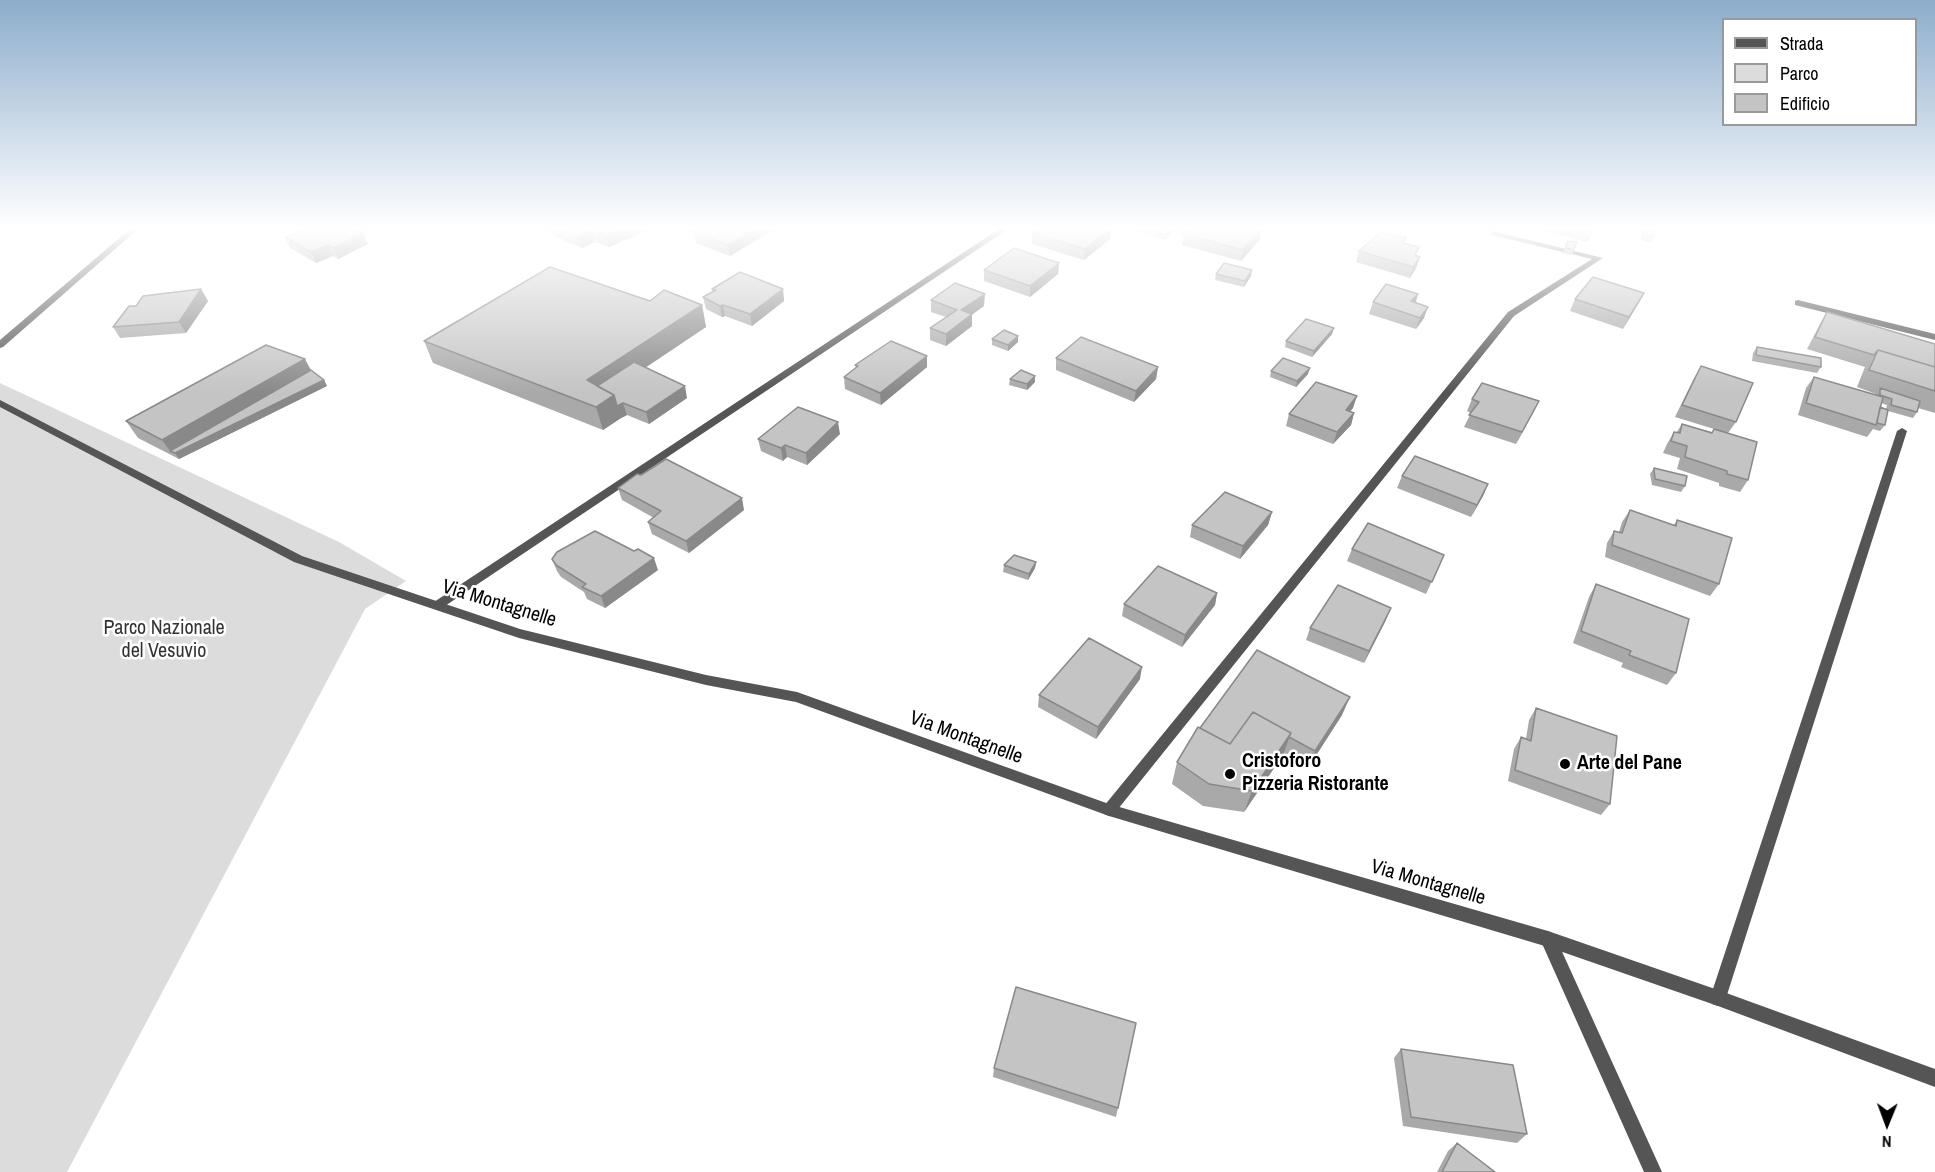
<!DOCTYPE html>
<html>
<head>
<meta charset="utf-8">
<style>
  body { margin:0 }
  #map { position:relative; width:1935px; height:1172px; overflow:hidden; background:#fff; font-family:"Archivo Narrow",sans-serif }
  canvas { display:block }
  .legend { position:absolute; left:1722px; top:18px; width:195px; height:108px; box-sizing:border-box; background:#fff; border:2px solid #999; margin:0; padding:8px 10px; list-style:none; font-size:18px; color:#000 }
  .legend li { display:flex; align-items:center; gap:12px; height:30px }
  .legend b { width:30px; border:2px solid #999 }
  .north { position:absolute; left:1857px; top:1094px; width:60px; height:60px; -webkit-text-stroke:4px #fff; paint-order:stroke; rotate:181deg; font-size:16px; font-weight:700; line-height:24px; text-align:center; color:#000 }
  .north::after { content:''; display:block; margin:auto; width:21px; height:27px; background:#000; clip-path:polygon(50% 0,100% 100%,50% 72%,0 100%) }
</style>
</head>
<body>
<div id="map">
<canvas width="1935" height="1172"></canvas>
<ul class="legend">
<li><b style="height:8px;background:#555"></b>Strada</li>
<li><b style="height:16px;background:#dcdcdc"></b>Parco</li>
<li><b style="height:16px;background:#c4c4c4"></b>Edificio</li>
</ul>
<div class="north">N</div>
</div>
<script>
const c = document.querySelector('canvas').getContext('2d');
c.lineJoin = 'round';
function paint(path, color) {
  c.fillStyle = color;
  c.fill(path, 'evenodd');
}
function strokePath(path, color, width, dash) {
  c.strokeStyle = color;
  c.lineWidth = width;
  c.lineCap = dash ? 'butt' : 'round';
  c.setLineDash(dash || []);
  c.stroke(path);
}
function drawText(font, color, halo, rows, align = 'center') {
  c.font = font + ' "Archivo Narrow",sans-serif';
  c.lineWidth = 5;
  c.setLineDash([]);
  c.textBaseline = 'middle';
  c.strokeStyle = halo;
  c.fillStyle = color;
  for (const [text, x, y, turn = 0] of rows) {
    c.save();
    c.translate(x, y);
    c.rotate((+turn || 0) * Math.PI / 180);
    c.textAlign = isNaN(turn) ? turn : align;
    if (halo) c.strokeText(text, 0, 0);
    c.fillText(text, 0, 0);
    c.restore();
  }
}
paint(new Path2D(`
  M0,383l339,159 67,39 -41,28 -298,563h-67z`), '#dcdcdc');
paint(new Path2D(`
  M1798,300l137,34v6l-140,-35v-4z
  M1548,931l6,3 108,238h-18l-104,-233 2,-5z`), '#555');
paint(new Path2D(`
  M130,229h8l-135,118 -3,1v-8z
  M999,229h9l-566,379h-8l-2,-3 2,-3z
  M1492,231l111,27 -89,58 -400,498 -5,2 -5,-2 -2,-4 2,-4 404,-494 84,-53 -100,-24z
  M1902,428l5,3 -181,567 -2,6 -6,2 -6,-2 -2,-6 187,-567z`), '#555');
paint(new Path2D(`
  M0,400l302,156 218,73 186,46 91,17 312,112 439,127 170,59 217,79v18l-217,-81 -170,-59 -439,-131 -313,-114 -90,-17 -187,-47 -225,-76 -294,-155z`), '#555');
paint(new Path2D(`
  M301,229l67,15 -30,15 -5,-3 -17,7 -26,-15 -5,-11 17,-7z
  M548,229h102l-41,18 -14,-5 -13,6 -32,-14z
  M701,229h74l-45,27 -34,-13 -2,-11z
  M1111,229l-1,10 -26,21 -52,-16v-11z
  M1140,229h32l-1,5 -6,6 -26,-8z
  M1182,229h80l-2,10 -19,22 -59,-16 2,-8 -4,-1z
  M1550,229h44l-6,13 -39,-10z
  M1644,229l10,8 -3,5 -10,-2v-5z
  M1568,241l6,9 -2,5 -9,-2z
  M1404,243l12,13 4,1 -4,11 -6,10 -54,-16 3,-11z
  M1059,263l-1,11 -28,23 -46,-16v-11z
  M1216,274l35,2 -7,11 -29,-7z
  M201,289l7,12 -22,32 -66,5 -7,-11 23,-21z
  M712,289h71l1,12 -32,25 -27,-10 -3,1 -16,-8 -3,-12 9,-5z
  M1644,293l-21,36 -53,-18 5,-12z
  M931,300l53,6 -12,8v12l-26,20 -16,-6v-12l16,-11 -15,-5z
  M650,301l52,4 4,22 -61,41 42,30 -38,26 -22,-9 -6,3 -18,12 -170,-67 -9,-22z
  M1373,302h43l8,16 -8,11 -47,-15z
  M1827,312l108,32v69l-17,-5 -1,4 -4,6 -25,-7 -3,14 -5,6 -7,-2 -6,8 -69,-22 8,-27 8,-11 62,18v-1l-19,-7 8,-20 -58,-18 13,-25zM1881,403l6,2 -1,4 -6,-2z
  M1332,334l-20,23 -27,-10 1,-6z
  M992,339l26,3 -10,9 -16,-6z
  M1757,347l64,20 -4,6 -65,-12 1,-8z
  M1056,358l102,9 -2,12 -22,23 -78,-32z
  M855,365l72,2 -46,38 -36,-16 -1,-12 12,-9z
  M1701,366l35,56 -8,11 20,47 -8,12 -21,-6v-3l-42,-14 3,-11 -17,-5 4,-9 7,-12 2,1 6,-9 30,8 2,-3 -39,-12 19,-39z
  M311,370l13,10 3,6 -148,73 -41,-21 -12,-17z
  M1271,371l37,3 -12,13 -26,-10z
  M1010,379l25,3 -8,8 -18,-5z
  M1472,399l61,14 -17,31 -52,-17 7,-14 -4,-2z
  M1353,408l-3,3 4,2 -3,12 -18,19 -47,-18 3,-12z
  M840,434l-33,31 -20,-8 -4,4 -22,-10 -3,-12z
  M1654,468l31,18 -4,6 -29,-7 -2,-11z
  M1402,476l86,8 -5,12 -12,21 -74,-29z
  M618,488l126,22 -55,43 -37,-19 -4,-12 6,-4 -32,-18z
  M1630,510l44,15 3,-5 42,64 -9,12 -105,-39 2,-14 7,-12 5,1 3,-10z
  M1272,512l-4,13 -28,34 -50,-22 2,-12z
  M1352,549l92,6 -18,39 -79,-33z
  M552,559l106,11 -53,38 -18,-9 -3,-7 -23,-15 -4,-6z
  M1036,562l-1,6 -7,12 -25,-8 1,-7z
  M1596,584l80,89 -9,12 -46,-18 2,-4 -50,-20 16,-46z
  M1217,593l-2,12 -33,42 -60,-31 2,-12z
  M1386,620l-22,43 -58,-23 4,-12z
  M1140,679l-44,60 -58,-32 1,-12z
  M1536,708l74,96 -9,11 -93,-34 6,-32 7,-12 5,2 3,-19z
  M1342,715l-34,53 -25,-13 -39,57 -41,-6 -31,-22 5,-22 23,-34z
  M1401,1049l126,85 -10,9 -114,-17 -9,-68z
  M994,1068l124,40 -2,9 -123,-40z
  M1457,1143l38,29h-58l11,-21z`), '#a9a9a9');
paint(new Path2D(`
  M623,229h27l-41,18 -3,-11z
  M756,229h19l-45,27 -2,-11z
  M1111,229l-1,10 -26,21 1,-11z
  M1172,229l-1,5 -6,6 1,-6z
  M1262,229l-2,10 -19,22 2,-11z
  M592,230l3,12 -13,6 -3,-11z
  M363,233l5,11 -30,15 -5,-11z
  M328,245l5,11 -17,7 -5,-11z
  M1420,257l-4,11 -6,10 3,-11z
  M1059,263l-1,11 -28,23v-11z
  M1252,270l-1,6 -7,11 1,-6z
  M201,289l7,12 -22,32 -7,-11z
  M783,289l1,12 -32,25 -2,-12z
  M1644,293l-6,11 -15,25 6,-12z
  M985,294l-1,12 -22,16 -1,-12z
  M1418,294l-3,12 -4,-5z
  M702,305l4,22 -105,70 -14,-17z
  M723,305l2,11 -3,1 -2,-11z
  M1428,307l-4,11 -8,11 4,-11z
  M972,314v12l-26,20v-12z
  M1334,328l-2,6 -20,23 2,-6z
  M1018,336v6l-10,9v-6z
  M927,356v11l-46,38 -1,-12z
  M305,359l9,17 10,4 3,6 -148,73 -4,-6 -5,-2 -8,-11z
  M1158,367l-2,12 -22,23 2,-11z
  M1310,368l-2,6 -12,13 1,-6z
  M1035,376v6l-8,8v-6z
  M685,386l2,12 -38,26 -3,-12z
  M614,395l9,8 4,12 -6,3 -18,12 -7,-23z
  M1357,396l-4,12 -11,13 4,-11z
  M1539,401l-6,12 -17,31 6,-12z
  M1354,413l-3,12 -18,19 4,-12z
  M838,422l2,12 -33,31 -1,-12z
  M785,445l2,12 -4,4 -2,-13z
  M1488,484l-5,12 -12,21 6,-12z
  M742,498l2,12 -55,43 -3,-12z
  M1272,512l-4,13 -28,34 3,-13z
  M654,558l4,12 -53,38 -4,-12z
  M1036,562l-1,6 -7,12 1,-6z
  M1217,593l-2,12 -33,42 3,-12z
  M1391,608l-5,12 -22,43 5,-12z
  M1142,667l-2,12 -44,60 2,-12z
  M1350,697l-8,18 -34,53 7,-17z
  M1291,733l-8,22 -39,57 8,-21z`), '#898989');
const building = new Path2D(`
  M302,229h53l8,4 -30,15 -5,-3 -17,7 -26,-15 19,-7z
  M559,229h64l-17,7 -14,-6 -13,7z
  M701,229h55l-28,16 -34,-13z
  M1038,229h72l-25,20 -53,-16z
  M1146,229h26l-6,5z
  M1189,229h72l-18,21 -59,-16z
  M1644,229l11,2 -1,6 -11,-3z
  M1381,232l25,6 -3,5 16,4 -4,8 5,2 -7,10 -54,-16z
  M1568,241l9,1 -3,8 -9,-2z
  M1014,248l45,15 -29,23 -46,-16z
  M1224,263l28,7 -7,11 -29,-7z
  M550,267l100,34 14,-11 38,15 -115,75 27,15 -18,12 -172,-66z
  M740,272l43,17 -33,25 -27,-9 -3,1 -17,-9 13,-7 -4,-1z
  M1593,277l51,16 -15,24 -54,-18z
  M955,283l30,11 -24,16 11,4 -26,20 -16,-6 27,-18 -26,-10z
  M1386,284l32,10 -7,7 17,6 -8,11 -47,-16z
  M201,289l-22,33 -66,5 16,-21h7l7,-10z
  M1827,312l108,32v23l-57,-17 -4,5 -59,-18z
  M1306,319l28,9 -20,23 -28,-10z
  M1004,330l14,6 -10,9 -16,-6z
  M1081,337l77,30 -22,24 -80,-33z
  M891,341l36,15 -47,37 -36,-16 14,-11 -3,-1z
  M266,345l39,14 -143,81 -36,-19z
  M1757,347l64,11v9l-65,-12z
  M1878,350l57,17v24l-66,-21z
  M1283,358l27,10 -13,13 -26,-10z
  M634,362l51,24 -39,26 -23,-9 -6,3 -3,-11 -17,-9z
  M1701,366l52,17 -17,39 -54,-17z
  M311,370l13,10 -149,73 -5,-2z
  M1021,370l14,6 -8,8 -17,-5z
  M1814,377l69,20 -7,28 -70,-22z
  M1316,382l41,14 -11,14 8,3 -17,19 -48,-18z
  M1482,383l57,18 -17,31 -53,-17 10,-13 -7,-3z
  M1880,388l40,13 -3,11 -26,-7 1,-6 -12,-4z
  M798,407l40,15 -32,31 -21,-8 -4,3 -23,-9z
  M1880,407l8,3 -3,15 -8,-2z
  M1682,424l30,9 2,-4 43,13 -9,38 -21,-6v-3l-42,-14 2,-11 -16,-5 3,-9 6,1z
  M1415,456l73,28 -11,21 -75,-29z
  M666,459l76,39 -56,43 -38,-19 13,-11 -43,-23 19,-14 4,1z
  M1654,468l33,8 -2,10 -30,-7z
  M1225,492l47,20 -29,34 -51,-21z
  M1630,510l46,16 1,-6 55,18 -13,46 -107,-39 2,-14 8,2z
  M1368,523l76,32 -12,27 -80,-33z
  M595,531l39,20 4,-2 16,9 -53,38 -19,-9 4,-3 -30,-19 -4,-6 5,-7z
  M1014,555l22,7 -7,12 -25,-9z
  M1158,566l59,27 -32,42 -61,-31z
  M1596,584l93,35 -13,54 -47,-18 2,-4 -50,-20z
  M1338,585l53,23 -22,43 -59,-23z
  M1089,638l53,29 -44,60 -59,-32z
  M1257,650l93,47 -35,54 -26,-14 2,-4 -38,-21 -23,32 -30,-16z
  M1536,708l81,28 -7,68 -95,-34 6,-33 10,4z
  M1253,712l38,21 -39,58 -43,-7 -32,-22 21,-35 32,17z
  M1016,987l120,36 -18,85 -124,-40z
  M1401,1049l112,16 14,69 -116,-17z
  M1457,1143l38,29h-53z`);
paint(building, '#c4c4c4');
strokePath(building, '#898989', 1.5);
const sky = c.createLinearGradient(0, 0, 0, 393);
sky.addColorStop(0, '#8cadcc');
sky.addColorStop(0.58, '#fff');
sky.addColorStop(1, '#ffffff00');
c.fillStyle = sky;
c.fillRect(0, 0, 1935, 393);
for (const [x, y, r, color] of [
  [1565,764,6,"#000"],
  [1230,774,6,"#000"]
]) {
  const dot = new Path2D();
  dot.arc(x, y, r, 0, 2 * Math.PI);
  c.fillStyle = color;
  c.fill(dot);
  strokePath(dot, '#fff', 2);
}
drawText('20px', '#000', '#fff', [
  ["Via Montagnelle",499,604,17],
  ["Via Montagnelle",966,738,20],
  ["Via Montagnelle",1428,883,16]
]);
drawText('20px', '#333', '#fff', [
  ["Parco Nazionale",164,629],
  ["del Vesuvio",164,652]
]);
drawText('bold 20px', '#000', '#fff', [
  ["Cristoforo",1242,762],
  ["Pizzeria Ristorante",1242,785],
  ["Arte del Pane",1577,764]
], 'left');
</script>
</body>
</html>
